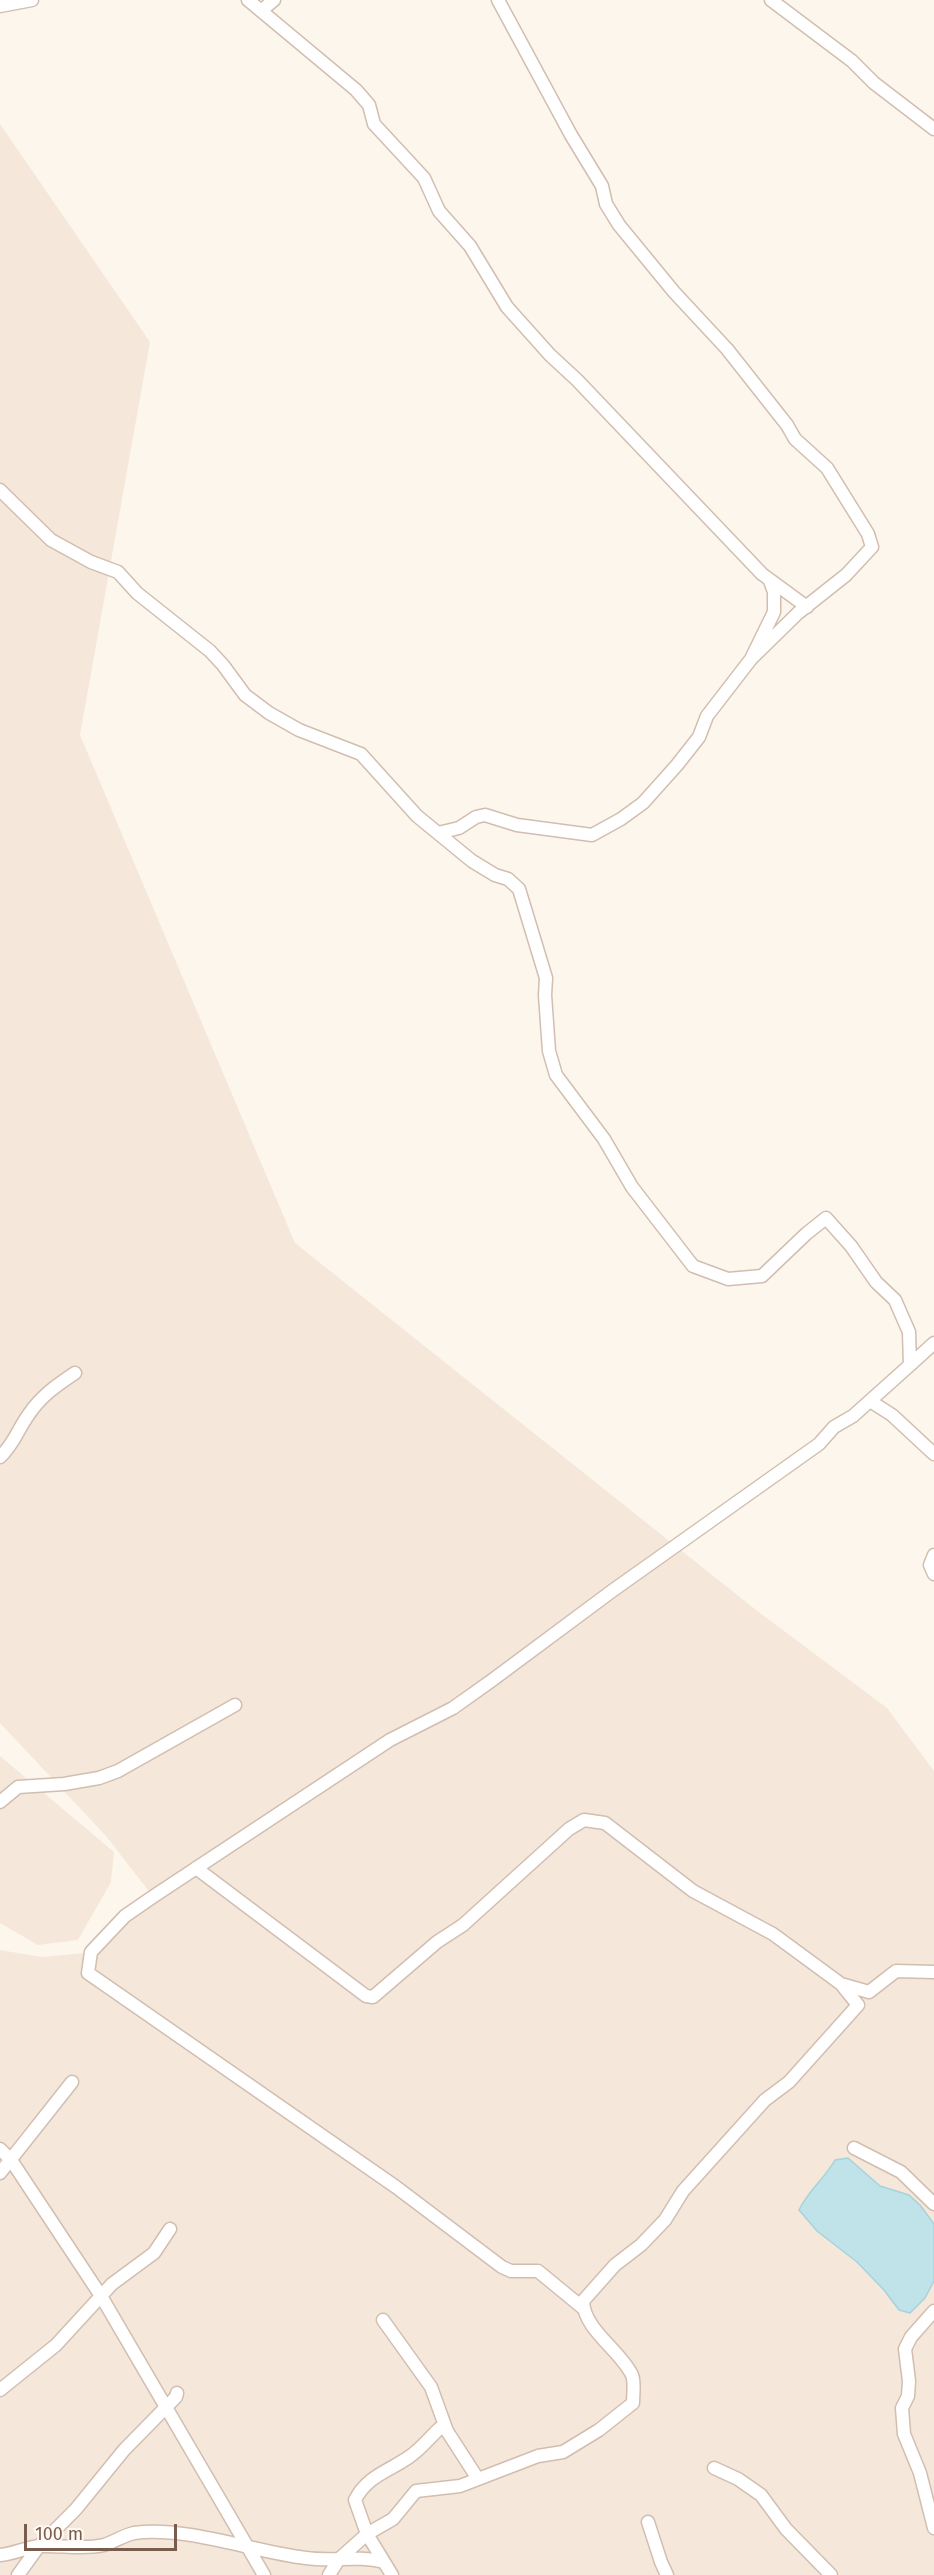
<!DOCTYPE html>
<html>
<head>
<meta charset="utf-8">
<style>
  body { margin:0 }
  #map { position:relative; width:934px; height:2575px; overflow:hidden; background:#fdf6ec; font-family:"Fira Sans",sans-serif }
  canvas { display:block }
  .scale { position:absolute; left:24px; top:2524px; width:153px; height:27px; box-sizing:border-box; border:3px solid #7a5c4d; border-top:0; padding-left:8px; font-size:18px; line-height:21px; white-space:nowrap; color:#7a5c4d; -webkit-text-stroke:4px #fffaf3; paint-order:stroke }
</style>
</head>
<body>
<div id="map">
<canvas width="934" height="2575"></canvas>
<div class="scale">100 m</div>
</div>
<script>
const c = document.querySelector('canvas').getContext('2d');
c.lineJoin = 'round';
function paint(path, color) {
  c.fillStyle = color;
  c.fill(path, 'evenodd');
}
function strokePath(path, color, width, dash) {
  c.strokeStyle = color;
  c.lineWidth = width;
  c.lineCap = dash ? 'butt' : 'round';
  c.setLineDash(dash || []);
  c.stroke(path);
}
paint(new Path2D(`
  M0,124l150,218 -70,393 215,508 461,367 131,98 47,63v804h-934v-625l42,7 53,-5 56,-58 -45,-58 -106,-113z
  M0,1756l114,96 -3,30 -33,58 -40,5 -38,-22z`), '#f5e8da');
const water = new Path2D(`
  M848,2158l32,28 29,9 11,10 14,19v57l-9,17 -15,15 -11,-3 -15,-20 -27,-28 -40,-31 -18,-21c9,-19 26,-32 36,-50z`);
paint(water, '#bfe3e8');
strokePath(water, '#a5d3da', 1.5);
const minor = new Path2D(`
  M248,0l108,90 13,15 5,19 50,54 15,33 31,35 37,61 43,48 27,25 185,194 45,33
  M498,0l73,135 31,51 4,18 13,21 55,67 53,57 60,76 8,14 32,29 41,66 4,13 -26,28 -48,38 -47,46
  M771,0l81,61 22,22 60,46
  M0,6l32,-6
  M262,10l12,-10
  M0,490l51,50 40,22 27,10 19,21 73,58 13,14 22,30 24,18 30,17 62,24 56,62 55,45 23,14 13,4 11,10 27,89 -1,17 4,56 7,24 48,64 28,48 61,79 35,13 34,-3 44,-42 20,-16 25,28 25,36 19,18 14,32 1,33 -57,51 -19,11 -15,17 -207,147 -121,90 -38,27 -63,32 -236,156 -29,20 -34,36 -3,21 308,214 106,80 9,4h27l45,37
  M438,833l21,-5 17,-11 9,-2 32,10 75,10 29,-16 22,-16 34,-38 22,-28 8,-21 44,-57 23,-47v-20l-4,-11
  M910,1365l24,-22
  M870,1401l22,14 42,39
  M0,1457c14,-13 18,-28 29,-43 12,-18 28,-29 46,-41
  M934,1555l-4,10 4,9
  M0,1802l18,-15 46,-3 35,-6 19,-7 117,-66
  M196,1868l170,128 7,1 64,-55 26,-17 106,-96 15,-9 21,3 88,68 80,43 68,50 28,8 27,-21 38,1
  M854,2148l47,24 33,32
  M0,2149l11,11 90,136 163,279
  M0,2173l72,-91
  M934,2311l-23,26 -6,12 4,32 -1,15 -6,12 2,26 16,39 14,55
  M383,2320l48,67 16,44 31,48
  M0,2390l56,-45 56,-61 42,-31 16,-24
  M714,2468l24,11 23,16 25,34 45,46
  M648,2522l13,40 6,13
  M0,2555c14,-1 26,-8 40,-9 22,-1 42,4 64,-1 10,-3 20,-10 30,-12 54,-7 119,19 172,25 27,4 51,-3 78,4
  M18,2575l21,-29 37,-37 48,-59 52,-53 1,-4
  M329,2575l10,-16 28,-25 26,-15 23,-28 44,-5 78,-30 25,-4 36,-22 34,-27c0,-8 2,-21 -1,-28 -12,-25 -48,-45 -49,-74l32,-36 26,-20 24,-25 18,-29 82,-91 24,-18 69,-77 -17,-21
  M392,2575l-25,-41 -12,-34c12,-24 34,-29 54,-43 12,-8 21,-20 31,-29`);
strokePath(minor, '#d1beb0', 15);
strokePath(minor, '#fff', 12);
</script>
</body>
</html>
